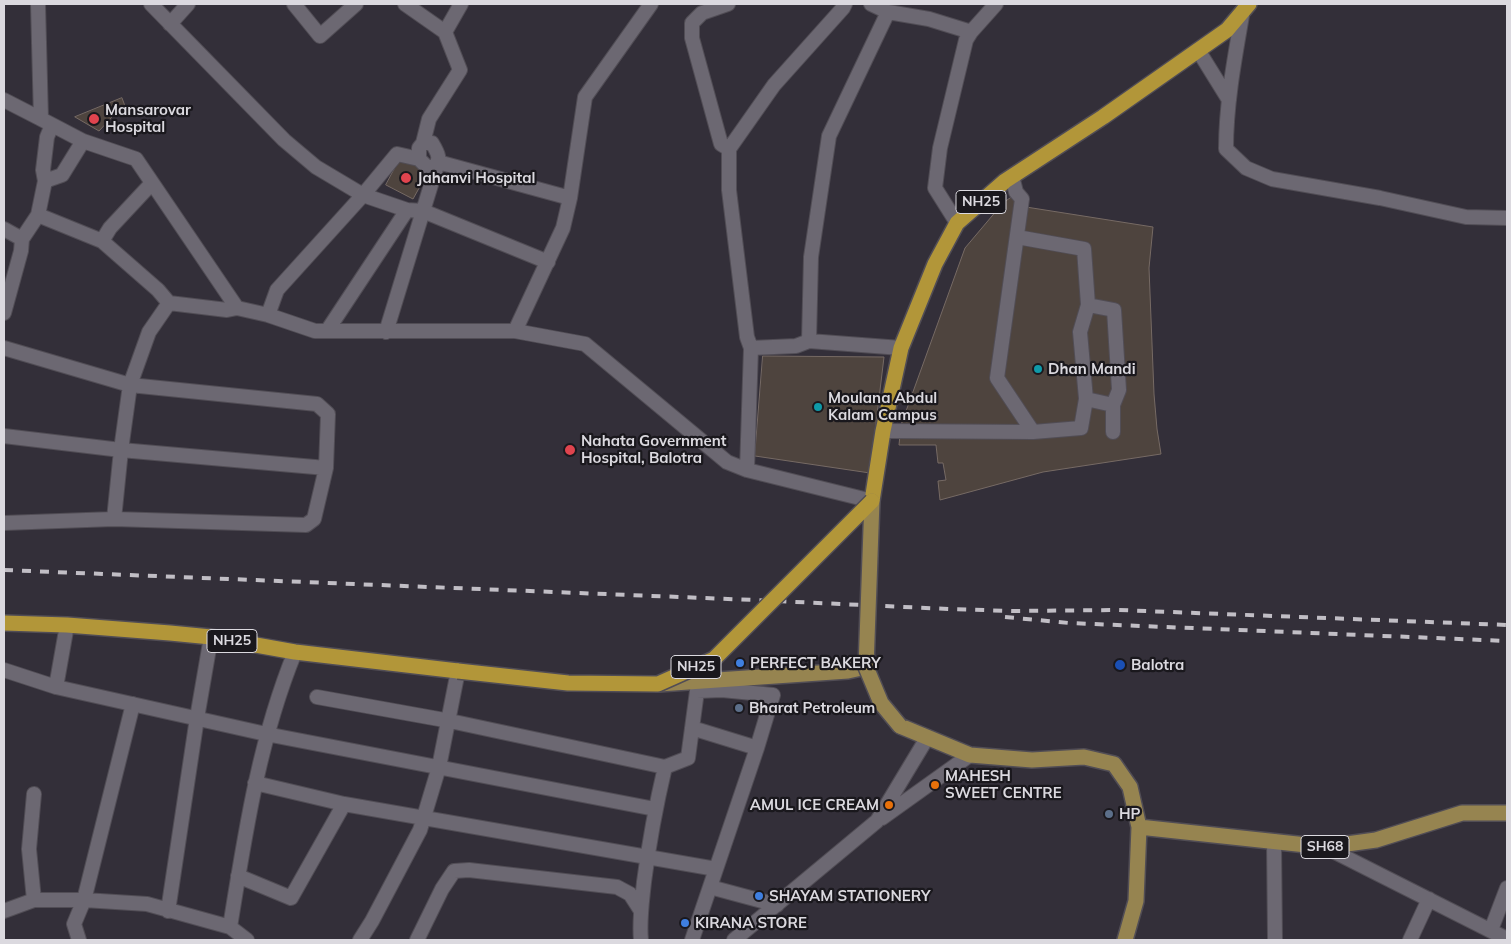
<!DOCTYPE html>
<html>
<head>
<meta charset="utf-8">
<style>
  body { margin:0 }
  #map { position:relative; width:1511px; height:944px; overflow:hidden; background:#332f39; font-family:Mulish,sans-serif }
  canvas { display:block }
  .frame { position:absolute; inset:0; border:5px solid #dbd9df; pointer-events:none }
</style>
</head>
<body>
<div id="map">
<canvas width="1511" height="944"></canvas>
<div class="frame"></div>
</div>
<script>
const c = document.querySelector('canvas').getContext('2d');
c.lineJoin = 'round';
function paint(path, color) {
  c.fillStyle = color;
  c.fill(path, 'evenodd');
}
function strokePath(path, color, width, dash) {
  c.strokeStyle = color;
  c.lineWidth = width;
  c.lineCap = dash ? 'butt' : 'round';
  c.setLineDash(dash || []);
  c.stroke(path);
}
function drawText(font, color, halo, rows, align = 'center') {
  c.font = font + ' Mulish,sans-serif';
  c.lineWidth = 4.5;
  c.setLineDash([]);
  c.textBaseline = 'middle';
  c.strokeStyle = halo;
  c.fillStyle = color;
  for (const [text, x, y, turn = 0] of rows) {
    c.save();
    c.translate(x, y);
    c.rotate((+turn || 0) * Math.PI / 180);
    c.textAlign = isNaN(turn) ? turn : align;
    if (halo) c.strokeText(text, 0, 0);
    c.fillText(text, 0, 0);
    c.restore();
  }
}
const building = new Path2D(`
  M122,98l3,8 -16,5 3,6 -13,14 -24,-14z
  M401,157l27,15 -15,27 -27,-14z
  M1022,190l4,17 127,20 -4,41 5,126 3,35 4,25 -118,18 -103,28 -2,-19 8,-1 -3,-17h-5l-2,-18h-37l2,-20 64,-177 38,-45z
  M763,356l121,1 -14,116 -115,-17z`);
paint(building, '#4e443e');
strokePath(building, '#766a64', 1);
const minor = new Path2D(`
  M38,4l3,115 42,22 53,18 101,149 31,7 47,16h200l70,13 142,118 20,8 125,31
  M151,4l133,136 32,27 47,28 44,15 16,1 125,51
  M294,4l26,32 36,-32
  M405,4l40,28
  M728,4l-26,9 -10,10v15l29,106 8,5
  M871,4l17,8 41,7 42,13
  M1243,10c-8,46 -17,93 -17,139l20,19 26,11 108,19 86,19 41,1
  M170,24l18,-20
  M1198,50l31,50
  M4,100l37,19
  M423,143l6,-24 31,-49 -15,-38 16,-28
  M423,143h9c6,10 10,17 1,25l-7,-2 -7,-7v-11z
  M1012,176l4,16 6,7 -25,179 36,54 48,-4 5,-29 -6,-67 8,-27 -4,-56 -67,-12
  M45,181l17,-6 21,-34
  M38,215l64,26 56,49 11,13 58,7 10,-2
  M957,223l-22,-35 5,-40 26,-108 5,-8 25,-28
  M4,229l18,10
  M102,241l8,-13 42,-45
  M4,313l17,-62 1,-12 16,-24 7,-34 -2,-11 4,-33 5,-12
  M268,315l9,-25 86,-95 34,-41 22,5
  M327,331l80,-121
  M515,331l48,-103 7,-30 15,-101 66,-93
  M386,332l52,-170 132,36
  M809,341l2,-84 18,-121 59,-124
  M4,348l126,37 187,19 11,10 -2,54 -12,51 -8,6 -192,-6 -110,4
  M751,348l45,-2 13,-5 92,7
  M1086,399l27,6 6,-15 -5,-80 -26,-5
  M1113,405v27
  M883,431l150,1
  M4,436l117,14 205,18
  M747,470l4,-122 -4,-11 -18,-147v-41l45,-64 69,-77 2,-4
  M114,519l7,-69 9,-65 19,-53 20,-29
  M4,670l52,17 210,47 389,75
  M56,687l11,-62
  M317,697l133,24 215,46
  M692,728l65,20
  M255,783l89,21 372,65
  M34,794l-5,55 5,51
  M882,818l88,-63
  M1274,841l1,99
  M1325,847l182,92
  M238,876l53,22 53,-94
  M710,887l67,18
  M4,911l30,-11h50l63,4 83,23 17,13
  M168,911l29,-193 14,-81
  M230,927c15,-93 29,-187 65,-275
  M1491,930l16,-42
  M79,940l-5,-16 10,-24 49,-196
  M360,940l12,-19 48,-91 19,-63 19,-96
  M417,940l25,-51 12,-18 15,-1 148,17 13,7 11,17
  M641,940c-2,-19 1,-38 3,-58 5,-39 12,-77 21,-115l23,-9 9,-67 25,-1 51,5 -16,53 -65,192
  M734,940l143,-119 50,-83
  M1410,940l19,-41`);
const major = new Path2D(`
  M659,684l189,-13 18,-4
  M900,726l70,29 62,5 52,-3 30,7 16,23 9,40 -3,74 -11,39
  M1139,827l186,20 51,-7 86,-27h45`);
const highway = new Path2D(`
  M872,501l11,-70 18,-83 34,-84 22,-41 48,-42 98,-64 124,-87 22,-26
  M4,623l63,2 103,8 41,4 84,15 163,19`);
strokePath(minor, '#514d55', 16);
strokePath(major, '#514d55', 18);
strokePath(highway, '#514d55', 18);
strokePath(minor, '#6c6872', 14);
strokePath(major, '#968450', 15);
strokePath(highway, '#b29639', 15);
strokePath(new Path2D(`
  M4,570l750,30 195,9 64,2 106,-1 388,15
  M1005,617l64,6 438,18`), '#c1bec5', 4, [9, 9]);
const majorBridge = new Path2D(`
  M872,501l-6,166 15,36 19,23`);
const highwayBridge = new Path2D(`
  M458,671l110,12 90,1 56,-25 158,-158`);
strokePath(majorBridge, '#514d55', 18, []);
strokePath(highwayBridge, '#514d55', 18, []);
strokePath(majorBridge, '#968450', 15);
strokePath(highwayBridge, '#b29639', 15);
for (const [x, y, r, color] of [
  [94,119,6,"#e0444e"],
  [406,178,6,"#e0444e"],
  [1038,369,5,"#0f9aa8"],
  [818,407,5,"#0f9aa8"],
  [570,450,6,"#e0444e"],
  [740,663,5,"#3f7fe0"],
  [1120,665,6,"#1a4fb4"],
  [739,708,5,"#5c6f8a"],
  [935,785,5,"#e8710a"],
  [889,805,5,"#e8710a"],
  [1109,814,5,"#5c6f8a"],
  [759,896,5,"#3f7fe0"],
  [685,923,5,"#3f7fe0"]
]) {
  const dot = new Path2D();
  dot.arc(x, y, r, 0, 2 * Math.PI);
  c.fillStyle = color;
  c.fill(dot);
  strokePath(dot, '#1a181d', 2);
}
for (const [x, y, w] of [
  [981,202,50],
  [232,641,50],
  [696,667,50],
  [1325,847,48]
]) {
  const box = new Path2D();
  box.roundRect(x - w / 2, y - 11.5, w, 23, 4);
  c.fillStyle = '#1a181d';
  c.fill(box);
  strokePath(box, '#dbd9df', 1);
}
drawText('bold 14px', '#dbd9df', null, [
  ["NH25",981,202],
  ["NH25",232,641],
  ["NH25",696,667],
  ["SH68",1325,847]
]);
drawText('bold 15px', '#dbd9df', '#1a181d', [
  ["Mansarovar",105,110],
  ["Hospital",105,127],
  ["Jahanvi Hospital",417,178],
  ["Dhan Mandi",1048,369],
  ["Moulana Abdul",828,398],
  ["Kalam Campus",828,415],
  ["Nahata Government",581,441],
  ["Hospital, Balotra",581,458],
  ["PERFECT BAKERY",750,663],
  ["Balotra",1131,665],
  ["Bharat Petroleum",749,708],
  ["MAHESH",945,776],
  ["SWEET CENTRE",945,793],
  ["AMUL ICE CREAM",879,805,"right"],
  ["HP",1119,814],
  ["SHAYAM STATIONERY",769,896],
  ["KIRANA STORE",695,923]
], 'left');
</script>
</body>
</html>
